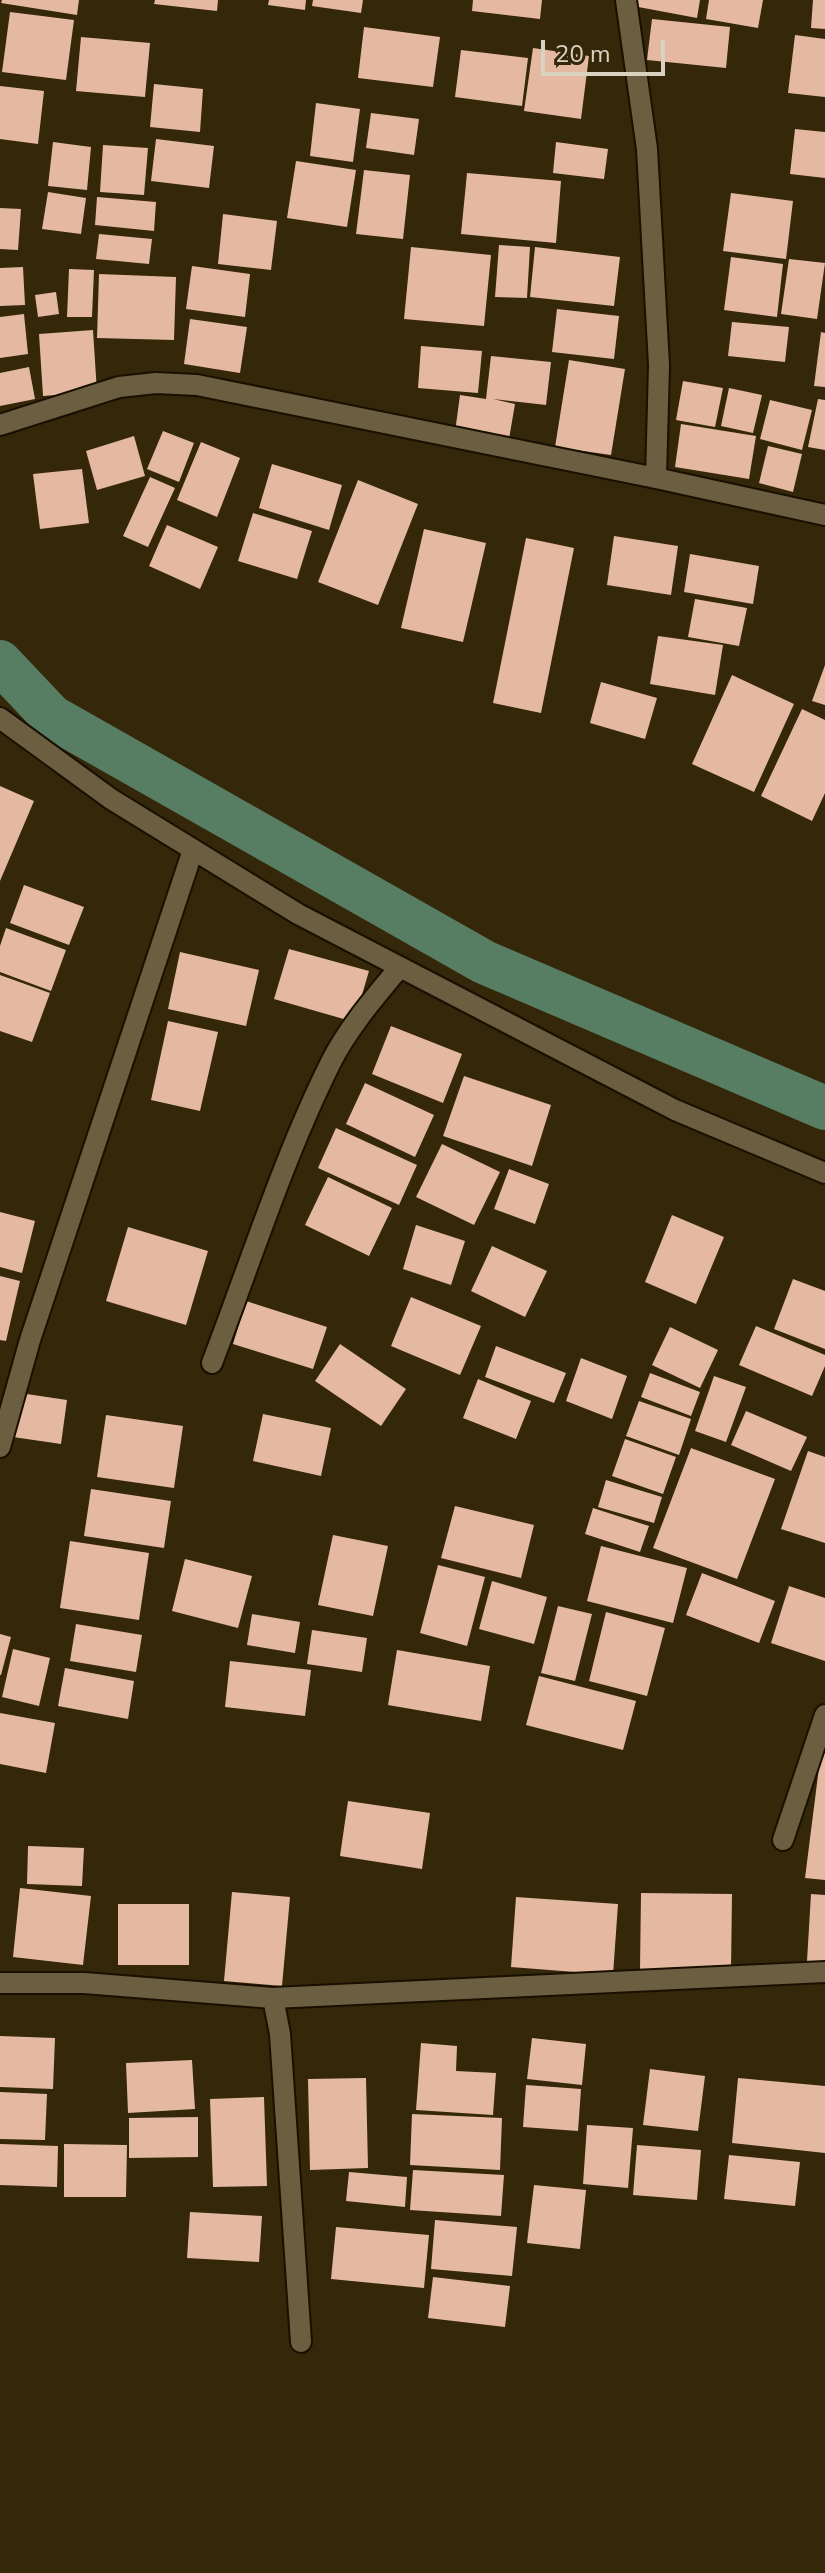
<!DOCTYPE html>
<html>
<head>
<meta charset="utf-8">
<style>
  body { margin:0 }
  #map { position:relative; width:825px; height:2573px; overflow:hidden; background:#34270a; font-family:"Nunito Sans",sans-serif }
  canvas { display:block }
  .scale { position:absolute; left:541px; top:40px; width:124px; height:36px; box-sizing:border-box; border:4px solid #dad2c1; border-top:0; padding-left:10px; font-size:24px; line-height:28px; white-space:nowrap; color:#dad2c1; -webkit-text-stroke:6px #34270a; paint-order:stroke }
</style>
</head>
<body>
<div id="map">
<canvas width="825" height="2573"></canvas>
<div class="scale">20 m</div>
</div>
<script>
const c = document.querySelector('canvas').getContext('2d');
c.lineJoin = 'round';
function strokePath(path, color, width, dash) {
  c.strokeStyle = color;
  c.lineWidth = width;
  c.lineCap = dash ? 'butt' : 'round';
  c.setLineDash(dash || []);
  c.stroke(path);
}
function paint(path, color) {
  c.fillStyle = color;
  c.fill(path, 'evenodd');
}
strokePath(new Path2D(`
  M0,662l52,55 432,245 341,146`), '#577e63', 44);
paint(new Path2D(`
  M2,0h77l-2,15 -76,-12z
  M155,0h63l-1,11 -63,-7z
  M269,0h37l-1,10 -37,-5z
  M313,0h50l-2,13 -49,-7z
  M473,0h69l-2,19 -68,-8z
  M634,0h66l-3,18 -64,-12z
  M709,0h54l-5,28 -52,-9z
  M813,0h12v29l-14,-1z
  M10,12l64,8 -8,60 -64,-8z
  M652,19l78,8 -4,41 -79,-8z
  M364,27l76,10 -7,50 -75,-9z
  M795,35l30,4v58l-37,-4z
  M81,37l69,6 -5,54 -69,-6z
  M533,48l56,8 -8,63 -57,-8z
  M461,50l67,8 -6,48 -67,-9z
  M154,84l49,5 -3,43 -50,-5z
  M0,86l44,5 -6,53 -38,-5z
  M316,103l44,6 -7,53 -43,-6z
  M371,113l48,6 -5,36 -48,-7z
  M795,129l30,3v46l-35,-4z
  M156,139l58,7 -5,42 -58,-7z
  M53,142l38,5 -4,43 -39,-4z
  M556,142l52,7 -4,30 -51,-6z
  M103,145l45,3 -4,47 -44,-3z
  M296,161l60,9 -9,57 -60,-9z
  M364,170l46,5 -7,64 -47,-5z
  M467,173l94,8 -5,62 -95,-9z
  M48,192l38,6 -5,36 -39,-5z
  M731,193l62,8 -7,58 -63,-8z
  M97,197l59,5 -2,29 -59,-6z
  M0,208l21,1 -3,41 -18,-1z
  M223,214l54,7 -6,49 -53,-6z
  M99,234l53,5 -3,25 -53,-5z
  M499,245l31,2 -3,51 -32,-1z
  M411,247l80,8 -7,71 -80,-7z
  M535,247l85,10 -6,49 -84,-9z
  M731,257l52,7 -6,53 -53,-7z
  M789,259l36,4 -8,56 -36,-5z
  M192,266l58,8 -5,43 -59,-8z
  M23,267l2,38 -25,1v-38z
  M69,269l25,1 -2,47h-25z
  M99,274l77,3 -2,63 -77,-2z
  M56,292l3,22 -21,3 -3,-22z
  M557,309l62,7 -5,43 -62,-7z
  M24,314l4,40 -28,4v-41z
  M190,319l57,8 -7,46 -56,-9z
  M732,322l57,5 -4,35 -57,-6z
  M93,330l4,62 -54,4 -4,-62z
  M821,332l4,1v54l-11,-1z
  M421,346l61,5 -4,42 -60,-5z
  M491,356l60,6 -5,43 -53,-6 22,5 -6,35 -54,-7 5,-37 26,4z
  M569,360l56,9 -14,86 -56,-8z
  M29,367l6,32 -35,7v-33z
  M683,381l40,7 -8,39 -39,-7z
  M729,388l33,7 -9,38 -32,-7z
  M818,399l7,1v50l-17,-3z
  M770,400l42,10 -10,40 -42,-11z
  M681,424l75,12 -7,43 -74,-12z
  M163,431l31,12 -15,39 -32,-13z
  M134,436l11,40 -48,14 -11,-39z
  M201,442l39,16 -23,59 -40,-17z
  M768,446l34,8 -9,38 -34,-9z
  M272,464l70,21 -13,45 -70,-22z
  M82,469l7,54 -49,6 -7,-55z
  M150,477l25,11 -27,59 -25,-11z
  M358,480l60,24 -40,101 -60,-23z
  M253,513l59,18 -15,48 -59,-18z
  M167,525l51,22 -18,42 -51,-23z
  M424,529l62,14 -23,99 -62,-14z
  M614,536l64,10 -7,49 -64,-10z
  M526,538l48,10 -33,165 -48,-10z
  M690,554l69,12 -6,38 -69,-12z
  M695,599l52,9 -8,38 -51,-9z
  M658,636l65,9 -8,50 -65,-11z
  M825,665v40l-13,-4z
  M732,675l62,29 -40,88 -62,-28z
  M601,682l56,16 -12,41 -55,-16z
  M802,709l23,11v73l-13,28 -51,-25z
  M0,786l34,15 -34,80z
  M24,885l60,22 -15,38 -59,-22z
  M6,928l60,22 -15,41 -51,-19v-26z
  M289,949l80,22 -15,51 -80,-23z
  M180,952l79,18 -13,56 -78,-17z
  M0,975l50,18 -18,49 -32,-11z
  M168,1021l50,11 -18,79 -49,-11z
  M391,1026l71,28 -19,49 -71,-29z
  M464,1076l87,29 -19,61 -89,-30z
  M365,1083l69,32 -19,42 -69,-33z
  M336,1128l81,37 -18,40 -81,-37z
  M442,1144l58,28 -26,53 -58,-28z
  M509,1169l40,15 -14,40 -41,-15z
  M328,1177l64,31 -23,48 -64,-31z
  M0,1212l35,9 -13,52 -22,-6z
  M672,1215l52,22 -28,67 -51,-22z
  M416,1225l49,16 -14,44 -48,-16z
  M128,1227l80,24 -22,74 -80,-24z
  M492,1246l55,25 -22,46 -54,-26z
  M0,1276l20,5 -14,60 -6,-1z
  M793,1279l32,12v58l-51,-20z
  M411,1297l70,29 -21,49 -69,-29z
  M246,1301l81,26 -14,42 -80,-25z
  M756,1326l69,29v11l-13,30 -73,-31z
  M670,1327l48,23 -18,38 -48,-23z
  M340,1344l66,45 -25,37 -66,-45z
  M496,1346l70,27 -12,30 -69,-26z
  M581,1358l46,18 -15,43 -46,-18z
  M650,1373l50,19 -9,24 -50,-19z
  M714,1376l32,11 -20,55 -31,-11z
  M478,1379l53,22 -15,38 -53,-21z
  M20,1393l47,7 -6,44 -48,-7z
  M639,1401l52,18 -12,36 -53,-19z
  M746,1411l61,26 -16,34 -60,-26z
  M263,1414l68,14 -10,48 -68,-15z
  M106,1415l77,11 -9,62 -77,-11z
  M625,1439l51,18 -13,37 -51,-18z
  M691,1448l84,31 -38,100 -84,-31z
  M808,1451l17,6v86l-44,-14z
  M606,1480l56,17 -8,26 -56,-16z
  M91,1489l80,12 -7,47 -80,-12z
  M455,1506l79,19 -13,53 -80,-20z
  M593,1508l56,18 -9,26 -55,-18z
  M333,1535l55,11 -15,70 -55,-11z
  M70,1541l79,12 -10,67 -79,-12z
  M601,1546l86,22 -14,55 -86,-22z
  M185,1559l67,17 -14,52 -66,-17z
  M438,1565l47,12 -18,69 -47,-13z
  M702,1573l73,28 -16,42 -73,-28z
  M492,1581l55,16 -13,47 -55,-15z
  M789,1586l36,12v63l-54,-18z
  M558,1606l34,8 -17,67 -34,-8z
  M606,1612l59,16 -18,68 -58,-15z
  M252,1614l48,8 -5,31 -48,-8z
  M76,1624l66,11 -6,37 -66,-11z
  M312,1630l55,8 -5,34 -55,-8z
  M0,1634l11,3 -10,38h-1z
  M13,1649l37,9 -11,48 -37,-9z
  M397,1650l93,16 -9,55 -93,-16z
  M230,1661l81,9 -6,46 -80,-9z
  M65,1668l69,13 -6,38 -70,-13z
  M539,1676l97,25 -13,49 -97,-25z
  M0,1713l55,10 -9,50 -46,-9z
  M823,1736h2v144l-20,-2z
  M348,1801l82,12 -8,56 -82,-13z
  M28,1846l56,2 -2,38 -55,-2z
  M20,1888l71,8 -8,69 -70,-8z
  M232,1892l58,5 -8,89 -58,-5z
  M641,1893l91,1 -1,76 -91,-1z
  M811,1894l14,1v67l-18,-1z
  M516,1897l102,7 -5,71 -102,-8z
  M118,1904h71v61h-71z
  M0,2036l55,2 -2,51 -53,-2z
  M532,2038l54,6 -4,41 -55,-6z
  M421,2043l36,3 -1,25 40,2 -3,42 -77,-5z
  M192,2060l3,49 -67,4 -2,-50z
  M650,2069l55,7 -7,55 -55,-6z
  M366,2078l2,90 -58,2 -2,-91z
  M738,2078l87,8v67l-93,-10z
  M526,2085l55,4 -3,42 -55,-4z
  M0,2092l47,2 -2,46 -45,-1z
  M264,2097l3,89 -54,1 -3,-88z
  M412,2114l90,4 -2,52 -90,-5z
  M198,2117v40l-69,1v-40z
  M587,2125l46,3 -5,60 -45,-4z
  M0,2144l58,2 -1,41 -57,-2z
  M64,2144l63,1 -1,52h-62z
  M637,2145l64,5 -4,50 -64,-5z
  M729,2155l71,7 -5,44 -71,-7z
  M413,2170l91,5 -3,41 -91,-6z
  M349,2172l58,5 -2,30 -59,-6z
  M534,2185l52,5 -6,59 -53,-6z
  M190,2212l72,4 -3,46 -72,-4z
  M435,2220l82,7 -5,49 -81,-7z
  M336,2227l93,8 -5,53 -93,-9z
  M433,2277l77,9 -5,41 -77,-9z`), '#e5b9a1');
const minor = new Path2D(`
  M626,0l21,149 12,216 -3,113
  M0,718l111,81 187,115 377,196 150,63
  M212,1363c38,-99 72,-207 119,-301 17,-34 44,-65 68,-94
  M0,1447l30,-107 163,-490
  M783,1840l42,-125
  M0,1983h84l189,15 552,-26
  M273,1998l7,36 21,308`);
const tertiary = new Path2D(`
  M0,425l119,-38 37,-4 41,2 459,93 169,37`);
strokePath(minor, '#191000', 24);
strokePath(tertiary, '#191000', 24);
strokePath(minor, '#6c5e40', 20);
strokePath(tertiary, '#6c5e40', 20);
</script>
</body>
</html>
